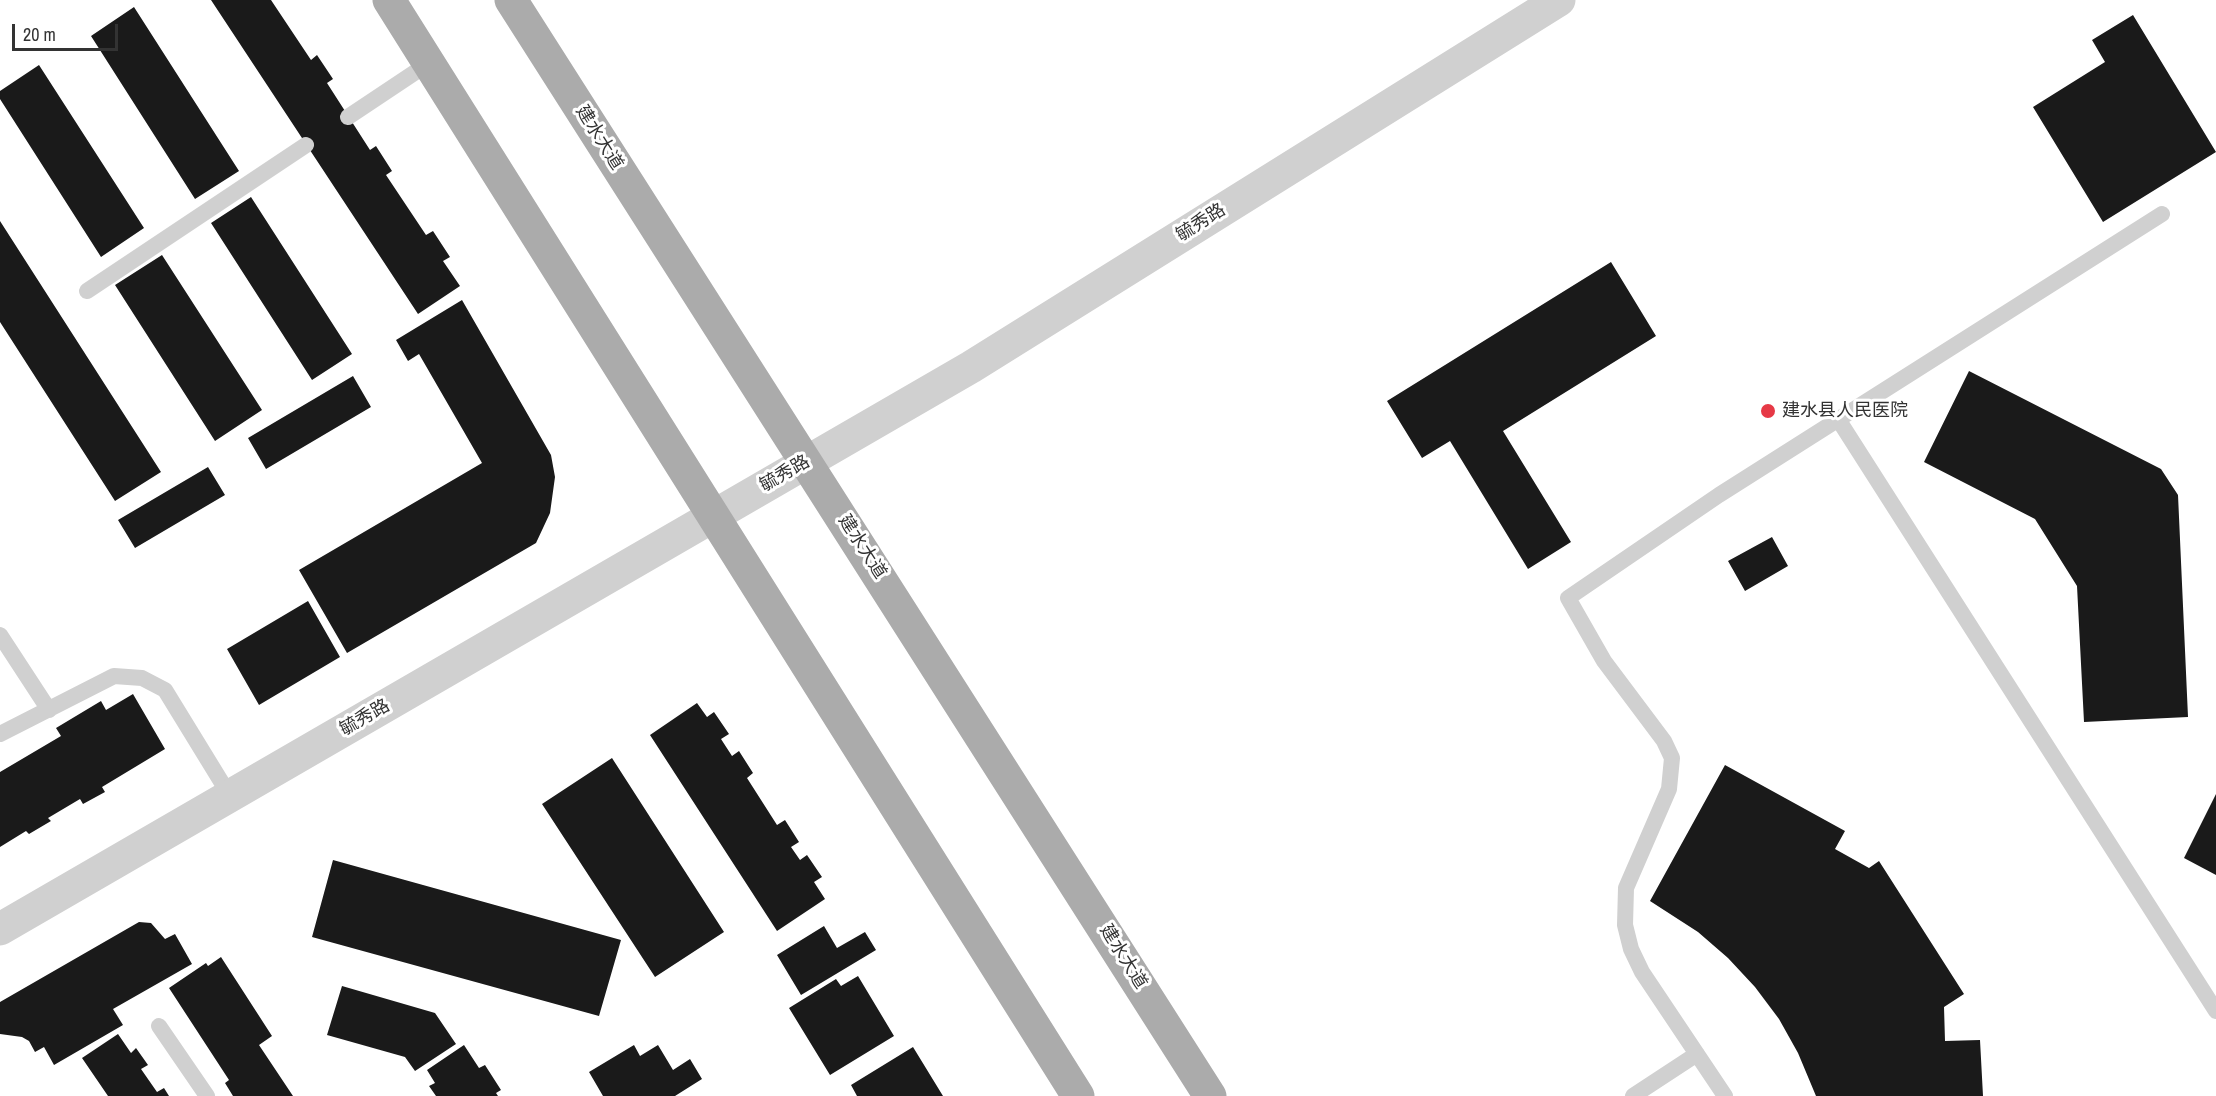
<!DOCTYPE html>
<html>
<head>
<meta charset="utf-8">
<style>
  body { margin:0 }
  #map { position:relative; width:2216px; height:1096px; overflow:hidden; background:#fff; font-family:"Archivo Narrow",sans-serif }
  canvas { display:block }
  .scale { position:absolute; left:12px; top:24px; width:106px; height:27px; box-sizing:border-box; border:3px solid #333; border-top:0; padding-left:8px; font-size:18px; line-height:21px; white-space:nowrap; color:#333; -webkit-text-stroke:4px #fff; paint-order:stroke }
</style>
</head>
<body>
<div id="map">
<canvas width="2216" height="1096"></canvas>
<div class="scale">20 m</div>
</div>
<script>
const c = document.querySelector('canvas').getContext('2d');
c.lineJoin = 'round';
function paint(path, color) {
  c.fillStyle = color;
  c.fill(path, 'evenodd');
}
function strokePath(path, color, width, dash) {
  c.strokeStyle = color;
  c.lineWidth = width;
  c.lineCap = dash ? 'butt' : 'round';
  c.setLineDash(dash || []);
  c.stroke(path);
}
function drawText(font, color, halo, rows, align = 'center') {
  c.font = font + ' "Archivo Narrow","Noto Sans SC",sans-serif';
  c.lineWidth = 6;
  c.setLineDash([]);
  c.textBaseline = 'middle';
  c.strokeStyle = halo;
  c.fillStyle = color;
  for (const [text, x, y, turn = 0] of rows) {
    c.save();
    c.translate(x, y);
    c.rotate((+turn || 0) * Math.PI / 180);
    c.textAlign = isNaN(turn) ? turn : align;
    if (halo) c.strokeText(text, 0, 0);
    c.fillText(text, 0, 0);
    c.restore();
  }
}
paint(new Path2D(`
  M211,0h60l40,60 6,-5 16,24 -6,4 43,67 6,-4 16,25 -6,4 40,60 7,-4 17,26 -7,4 17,25 -42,28z
  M134,7l105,164 -44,28 -104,-163z
  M2133,15l83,137 -113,70 -70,-115 72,-45 -13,-22z
  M39,65l105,163 -43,29 -101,-158v-8z
  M251,197l101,157 -40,26 -101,-157z
  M0,221l161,251 -46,29 -115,-179z
  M162,255l100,155 -47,31 -100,-156z
  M1611,262l45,74 -153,95 68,111 -43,27 -78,-128 -28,17 -35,-57z
  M462,300l89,155 4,22 -5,36 -14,30 -189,110 -48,-83 183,-107 -63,-109 -11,7 -12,-21z
  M1969,371l192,98 17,26 10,222 -104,5 -7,-136 -42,-67 -111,-57z
  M353,376l18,31 -105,62 -18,-31z
  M208,467l17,28 -90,53 -17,-28z
  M1772,537l16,29 -43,25 -17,-30z
  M308,601l32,56 -81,48 -32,-56z
  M133,694l32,55 -63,38 3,5 -22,12 -3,-5 -32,19 3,3 -22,13 -3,-3 -26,16v-75l61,-36 -5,-8 45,-27 5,9z
  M697,703l10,14 7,-5 15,22 -8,5 11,17 7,-5 14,22 -6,5 30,47 8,-5 14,22 -8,5 9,13 7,-5 15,22 -8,5 11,17 -48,32 -127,-196z
  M612,758l112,174 -69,45 -113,-173z
  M1725,765l120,66 -10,18 34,19 10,-7 85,133 -20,13 1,34 35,-1 3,56h-167l-18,-43 -19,-34 -24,-32 -27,-29 -30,-26 -48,-31z
  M2216,794v81l-32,-17z
  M333,860l288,80 -22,76 -287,-79z
  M139,922l12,1 14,16 10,-5 17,30 -79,45 10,16 -69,40 -10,-18 -9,5 -6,-11 -7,-4 -22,-3v-32z
  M824,926l13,22 28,-16 11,18 -75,45 -24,-40z
  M221,957l51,79 -13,9 34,51h-60l-8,-13 4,-3 -60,-92 37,-25 2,3z
  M858,976l36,60 -64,39 -41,-67 47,-29 5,7z
  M342,986l93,27 21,31 -41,27 -10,-14 -78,-22z
  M118,1034l13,19 5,-5 12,17 -7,4 16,23 7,-4 5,8h-61l-26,-38z
  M464,1045l15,23 6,-3 16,25 -5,3 2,3h-62l-7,-10 6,-3 -8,-13z
  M634,1045l6,11 18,-11 15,25 17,-11 12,20 -27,17h-72l-14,-24z
  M913,1047l30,49h-86l-6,-11z`), '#1a1a1a');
strokePath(new Path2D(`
  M348,117l81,-54
  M87,291l219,-146
  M1838,419l378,592
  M0,635l49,75
  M0,734l114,-58 28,2 23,12 65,106
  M159,1026l48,70
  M1633,1096l64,-42
  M1725,1096l-83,-124 -11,-23 -6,-24 1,-37 43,-99 3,-31 -8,-17 -60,-80 -36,-63 151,-103 443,-281`), '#d0d0d0', 16);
strokePath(new Path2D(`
  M0,929l971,-562 588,-367`), '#d0d0d0', 33);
strokePath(new Path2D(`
  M389,0l689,1096
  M511,0l699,1096`), '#ababab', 33);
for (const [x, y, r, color] of [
  [1768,411,8,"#e63946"]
]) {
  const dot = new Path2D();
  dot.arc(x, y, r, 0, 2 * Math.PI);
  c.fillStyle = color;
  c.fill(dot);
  strokePath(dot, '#fff', 2);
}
drawText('18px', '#333', '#fff', [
  ["建水大道",599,138,58],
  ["毓秀路",1201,223,-32],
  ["毓秀路",785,474,-30],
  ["建水大道",862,547,57],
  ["毓秀路",365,718,-30],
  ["建水大道",1123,957,58]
]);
drawText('18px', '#333', '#fff', [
  ["建水县人民医院",1782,411]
], 'left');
</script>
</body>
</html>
